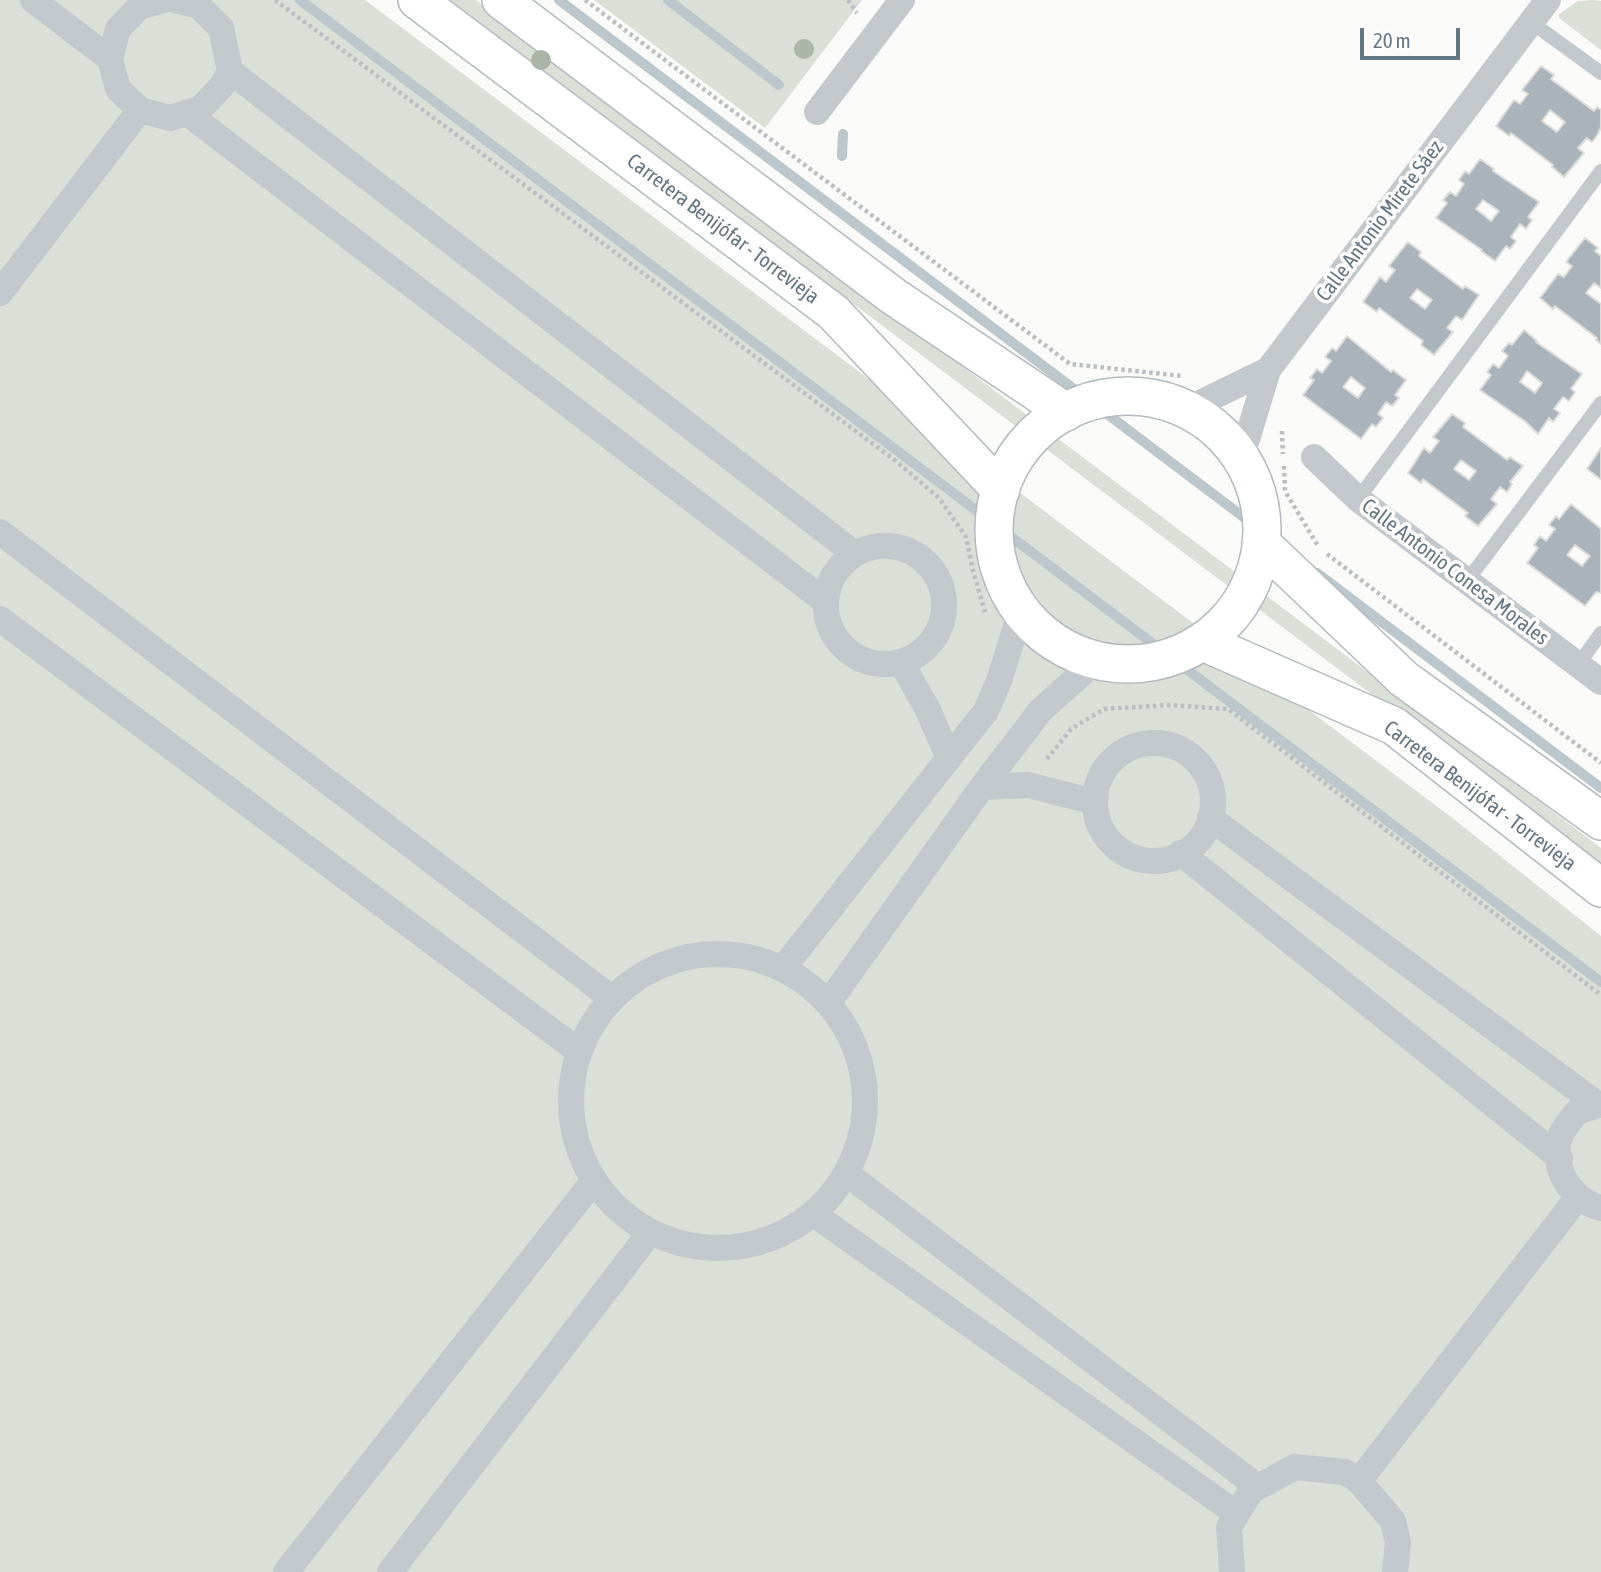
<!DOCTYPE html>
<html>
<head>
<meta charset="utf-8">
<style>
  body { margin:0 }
  #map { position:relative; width:1601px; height:1572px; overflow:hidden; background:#fafaf8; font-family:"Asap Condensed",sans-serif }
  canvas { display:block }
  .scale { position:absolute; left:1360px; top:28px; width:100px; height:32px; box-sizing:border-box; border:4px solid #657683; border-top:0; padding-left:9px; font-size:21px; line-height:24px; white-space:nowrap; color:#657683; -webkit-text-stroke:5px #fff; paint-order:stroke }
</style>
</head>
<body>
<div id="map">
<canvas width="1601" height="1572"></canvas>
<div class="scale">20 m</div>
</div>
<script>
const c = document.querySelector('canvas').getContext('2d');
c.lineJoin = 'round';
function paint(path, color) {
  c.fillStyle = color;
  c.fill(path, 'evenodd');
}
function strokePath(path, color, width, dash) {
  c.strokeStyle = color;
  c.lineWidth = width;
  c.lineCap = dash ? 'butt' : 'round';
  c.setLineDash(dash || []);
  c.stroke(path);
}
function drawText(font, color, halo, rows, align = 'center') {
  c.font = font + ' "Asap Condensed",sans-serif';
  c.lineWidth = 7;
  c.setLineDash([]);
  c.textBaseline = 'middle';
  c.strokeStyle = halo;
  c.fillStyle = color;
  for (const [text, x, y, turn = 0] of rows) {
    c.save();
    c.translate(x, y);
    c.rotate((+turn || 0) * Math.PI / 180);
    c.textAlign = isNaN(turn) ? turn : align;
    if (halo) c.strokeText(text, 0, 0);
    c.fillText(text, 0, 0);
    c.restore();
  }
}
paint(new Path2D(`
  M0,0h365l1090,820 146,116v636h-1601z
  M450,0h26l51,38 1074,810v19z
  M594,0h268l-97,128z
  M1594,0l7,1v49l-42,-32v-4l19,-13z`), '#dadfd7');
strokePath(new Path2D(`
  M300,0l1301,982
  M559,0l707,534
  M668,0l111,85
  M842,156l1,-22
  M1317,573l284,215`), '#bbc7cb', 10);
const building = new Path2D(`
  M1541,66l13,9 -3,4 43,32 3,-4 4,3v17l-3,7 -6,8 -5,-4 -9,10 6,5 -20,24 -12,-10 1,-2 -42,-32 -2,3 -13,-10 18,-26 6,4 8,-10 -6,-4zM1550,110l15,12 -8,10 -15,-11z
  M1480,159l14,10 -1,2 46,31 -11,15 4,3 -6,9 -6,-5 -9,13 5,4 -6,8 -4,-3 -11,15 -14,-10 1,-1 -46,-32 11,-15 -4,-3 7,-8 6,4 8,-12 -5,-4 6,-9 4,3zM1483,200l16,11 -8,10 -15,-12z
  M1585,238l13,10 -3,3 6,5v32l-7,-5 -8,10 15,11v40l-5,-4 1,-2 -42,-32 -2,3 -13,-11 18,-24 6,3 8,-11 -6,-4z
  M1408,242l13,10 -2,4 44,33 2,-3 14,9 -17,25 -6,-4 -9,12 6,4 -19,23 -13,-10 2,-4 -44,-33 -2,4 -14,-10 17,-25 6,5 9,-12 -6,-4zM1417,289l15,11 -7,9 -15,-11z
  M1524,330l13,11 -1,1 46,32 -11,15 4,3 -6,9 -6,-4 -9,12 6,4 -7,9 -4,-4 -11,16 -12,-12 -46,-32 11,-15 -4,-3 6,-8 6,4 9,-12 -6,-5 7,-8 3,2zM1527,371l15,12 -7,10 -15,-11z
  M1347,336l44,36 2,-2 13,10 -11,15 4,3 -7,8 -6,-4 -8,12 5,4 -7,9 -4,-3 -11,15 -58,-44 11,-15 -4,-2 7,-9 5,4 9,-12 -6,-4 7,-9 4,3zM1351,377l14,11 -7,10 -15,-11z
  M1452,414l13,9 -2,4 44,33 3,-3 13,9 -13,16 2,2 -5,8 -7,-5 -9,12 6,5 -19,22 -13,-10 3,-3 -45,-34 -2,4 -13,-10 16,-25 6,5 9,-12 -6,-4zM1461,460l15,11 -7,9 -15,-11z
  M1601,448v30l-1,1 -13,-10z
  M1571,504l30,25v64l-5,-1 -11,14 -58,-43 11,-15 -4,-3 6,-9 6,5 9,-12 -6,-4 7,-9 3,3zM1575,545l15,11 -8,10 -15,-11z`);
paint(building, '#aab3b9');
strokePath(building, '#dcdcda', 2);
const secondary = new Path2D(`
  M417,0l416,312 168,178
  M501,0l392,296 173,116
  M994 530a134 134 0 1 1 268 0a134 134 0 1 1-268 0Z
  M1261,543l143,136 197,142
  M1203,642l191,84 207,162`);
strokePath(secondary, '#b3babf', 40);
strokePath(new Path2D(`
  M275,0l621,461 43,37 27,39 7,34 13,44
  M585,0l485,364 113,12
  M848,0l9,13
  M1282,431l1,23
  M1284,466l1,25 33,55
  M1327,554l274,209
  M1047,759l24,-30 33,-20 65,-4 59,4 373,286`), '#bbbfc2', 4.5, [3.5, 3.5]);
strokePath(new Path2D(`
  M1531,22l70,51
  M1358,499l243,-328
  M1467,581l134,-178
  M1578,665l23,-32`), '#c3c8cc', 14);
strokePath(new Path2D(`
  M33,0l77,59
  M164,0l-25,7 -21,22 -8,30 8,30 22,21 30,8 30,-9 21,-22 9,-16 -9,-43 -22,-22 -24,-6
  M230,71l625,483
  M817,112l85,-112
  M187,113l639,489
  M0,293l140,-183
  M1186,410l82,-40 280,-370
  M1314,457l44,42 243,183
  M1241,459l27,-89
  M0,532l610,465
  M826 605a59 59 0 1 1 118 0a59 59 0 1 1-118 0Z
  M0,619l577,431
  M901,662l27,48 21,48
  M1095 802a59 59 0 1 1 118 0a59 59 0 1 1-118 0Z
  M982,787l46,-2 67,17
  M1210,818l387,286
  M1181,853l379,305
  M571 1101a147 147 0 1 1 294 0a147 147 0 1 1-294 0Z
  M784,967l202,-256 14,-33 21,-68
  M829,1002l153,-215 59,-77 57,-51
  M1601,1104l-24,8c-6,8 -16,19 -18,28 -7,31 13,60 42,68
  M846,1173l412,314
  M815,1215l422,299
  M1359,1481l219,-284
  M286,1572l306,-389
  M390,1572l259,-338
  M1232,1572l-3,-45 22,-36 44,-24 50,5 14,9 34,40 5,21 -3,30`), '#c3c8cc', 26);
strokePath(secondary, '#fff', 37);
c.fillStyle = '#aab4a7';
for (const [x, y] of [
  [804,49],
  [541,60]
]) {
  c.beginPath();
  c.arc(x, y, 10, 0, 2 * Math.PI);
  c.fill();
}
drawText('21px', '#657683', '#fff', [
  ["Calle Antonio Mirete Sáez",1380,221,-53],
  ["Carretera Benijófar - Torrevieja",723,229,37],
  ["Calle Antonio Conesa Morales",1455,572,37],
  ["Carretera Benijófar - Torrevieja",1480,796,37]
]);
</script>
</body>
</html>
